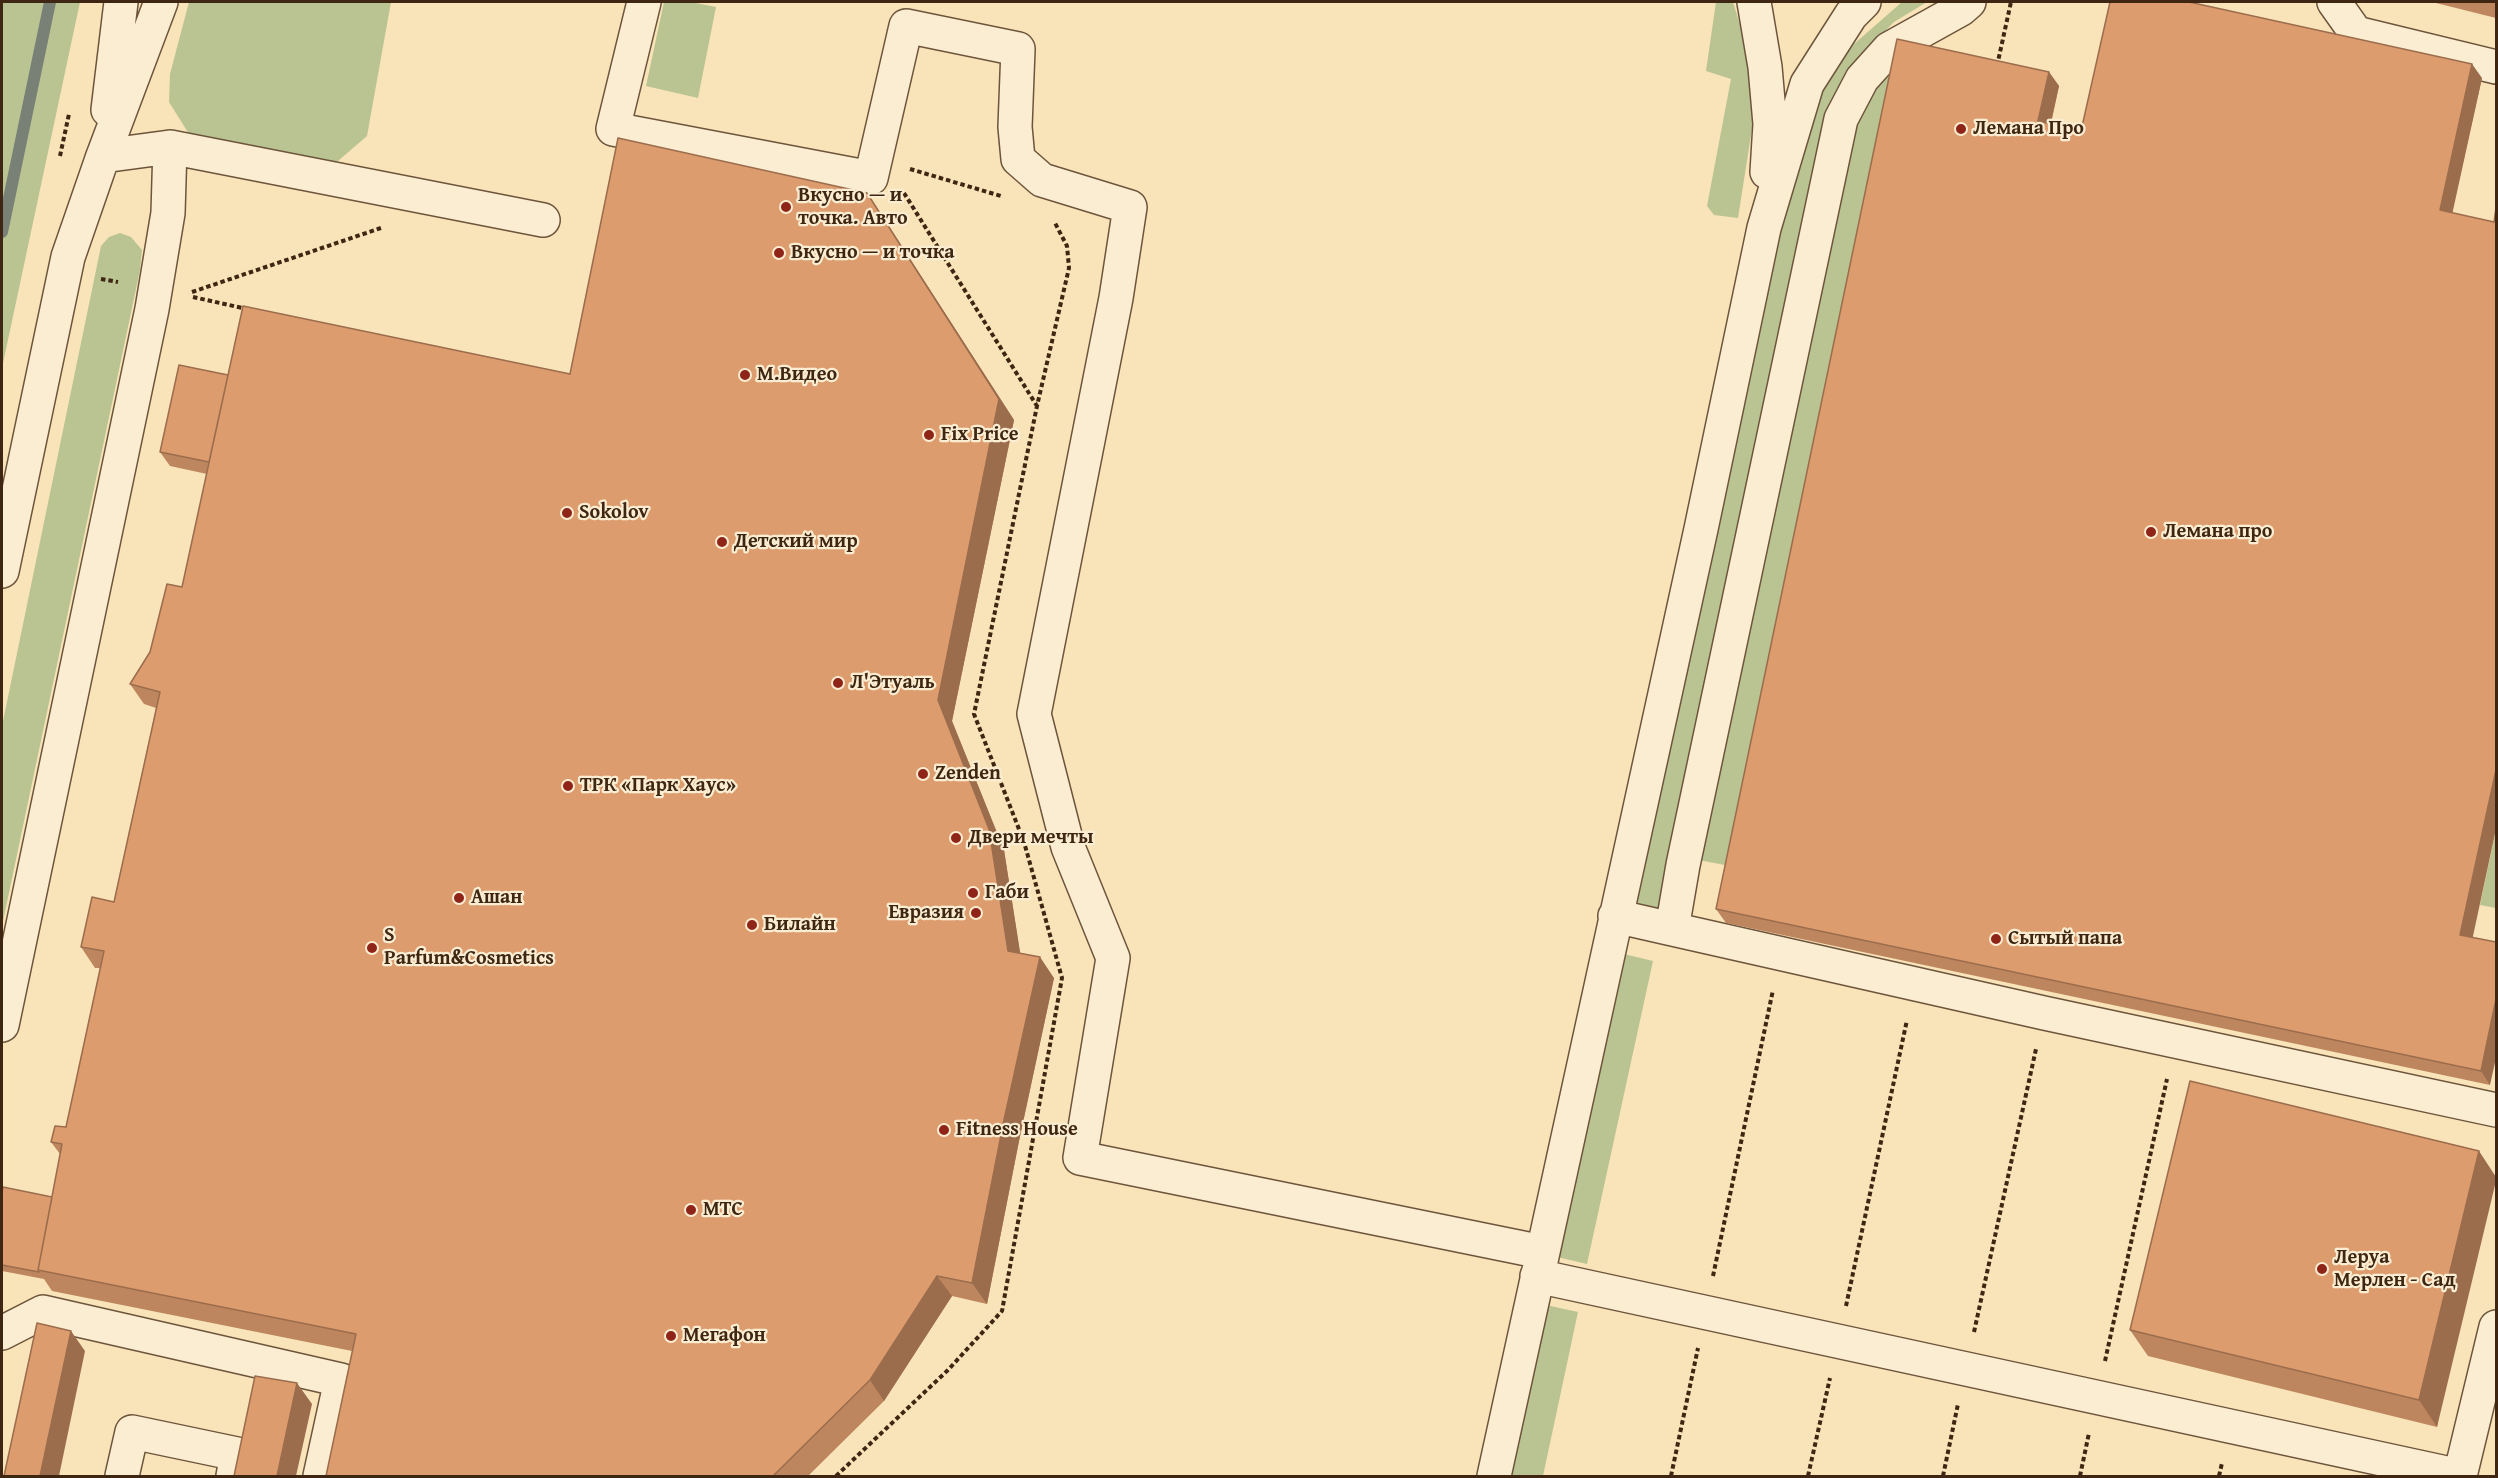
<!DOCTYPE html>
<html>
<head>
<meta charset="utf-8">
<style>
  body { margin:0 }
  #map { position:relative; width:2498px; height:1478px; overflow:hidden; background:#f9e3b9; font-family:"Gentium Book Plus",serif }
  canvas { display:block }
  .frame { position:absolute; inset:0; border:3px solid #3e2612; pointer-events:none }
</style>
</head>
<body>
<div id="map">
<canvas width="2498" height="1478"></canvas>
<div class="frame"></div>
</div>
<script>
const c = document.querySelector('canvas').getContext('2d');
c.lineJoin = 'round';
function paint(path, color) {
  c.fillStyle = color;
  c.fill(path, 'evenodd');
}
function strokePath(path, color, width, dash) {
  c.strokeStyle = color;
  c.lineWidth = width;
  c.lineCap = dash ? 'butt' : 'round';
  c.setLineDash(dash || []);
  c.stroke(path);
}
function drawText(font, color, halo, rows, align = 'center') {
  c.font = font + ' "Gentium Book Plus",serif';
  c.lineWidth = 4.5;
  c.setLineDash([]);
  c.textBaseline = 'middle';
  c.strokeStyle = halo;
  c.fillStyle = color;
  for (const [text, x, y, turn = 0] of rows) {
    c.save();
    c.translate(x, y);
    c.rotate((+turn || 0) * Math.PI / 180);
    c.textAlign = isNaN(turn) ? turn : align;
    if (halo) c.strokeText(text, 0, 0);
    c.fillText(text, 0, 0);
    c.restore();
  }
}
paint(new Path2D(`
  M2,2h78l-78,366z
  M189,2h202l-24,134 -29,25 -24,4 -125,-31 -20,-32 1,-28z
  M664,2h27l25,5 -18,91 -52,-12z
  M1716,2h17l11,36 10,78 -16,102 -24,-3 -7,-9 24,-127 -25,-8z
  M1902,2h25l-33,20 -40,40 -23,46 -169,801 -28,-7 138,-671 43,-140 39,-47z
  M1898,54l-173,811 -27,-5 155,-731 16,-44z
  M120,233l11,4 11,13 -2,20 -138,656v-200l99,-480 8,-9z
  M2496,830v78l-16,-3z
  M1624,954l29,7 -66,303 -30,-7z
  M1546,1305l32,7 -35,164h-34z`), '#bac492');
strokePath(new Path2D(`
  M2,232l48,-230`), '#798176', 12);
const minor = new Path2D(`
  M644,2l-31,127 258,49 35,-152 112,23 -3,78 3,32 24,21 88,27 -14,91 -82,416 34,133 45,111 -33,200 462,94
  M1754,2l11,65 5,57 -3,48
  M2334,2l22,31 140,34
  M108,110l13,-108
  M103,156l67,-9 373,73
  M2,571l66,-314 35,-101 58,-154
  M1615,916l57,13 11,-64 158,-746 21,-40 27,-30 72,-40 8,-7
  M1672,929l372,84 452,97
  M2,1025l150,-716 16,-96 2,-66
  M1537,1276l923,200 36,-149
  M2,1333l41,-21 298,68 -21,96
  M122,1476l10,-44 105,22 -4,22
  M1494,1476l207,-947 63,-301 43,-144 44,-69 13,-13`);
strokePath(minor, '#6d553c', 36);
strokePath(new Path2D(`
  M1997,66l14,-64
  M60,156l9,-42
  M910,169l91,27
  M904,193l133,213
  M101,279l17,3
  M192,292l189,-64
  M193,297l54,12
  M1713,1276l60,-286
  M1846,1306l61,-286
  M1974,1332l62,-283
  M2105,1361l62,-282
  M836,1476l112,-106 54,-59 60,-333 -38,-136 -50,-128 63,-308 32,-138 -2,-22 -12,-23
  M1671,1476l27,-128
  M1808,1476l22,-98
  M1943,1476l15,-72
  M2080,1476l9,-43
  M2219,1476l3,-13`), '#3e2612', 4, [4.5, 3]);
strokePath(minor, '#fbedd2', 33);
paint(new Path2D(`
  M2432,2h64v16z
  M2049,72l10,14 -8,38 30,7 401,-53 -30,134 21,726 17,147 -764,-162 -10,-14z
  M881,214l133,206 -62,301 52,129 16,103 34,25 -35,163 -32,163 -35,-8 -68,105 -76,75h-482l26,-125 -300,-60 -8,-12 -42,-8v-78l50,4 8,-43 -9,-12 15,-15 34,-159h-5l-14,-21 33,-45 42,-194 -12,-4 -14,-20 20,-32 32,-65 25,-113 -37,-8 -10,-14 68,-77 342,-1z
  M2479,1151l-42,276 -289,-71 -18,-26z`), '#be865f');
paint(new Path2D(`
  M2472,64l10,14 -32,146 -10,-14z
  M2049,72l10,14 -11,49 -10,-14z
  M867,193l14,21 133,206 -62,301 52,129 19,121 -15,-20 -70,-251z
  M2496,770v59l-26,121 -10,-15z
  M1040,957l14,21 -35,163 -32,163 -15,-21 32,-163z
  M2496,999v59l-6,27 -9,-14z
  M2479,1151l17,26v4l-59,246 -18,-27z
  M937,1276l15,20 -68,105 -14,-21z
  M71,1331l14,20 -26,125h-19z
  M297,1383l15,21 -16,72h-19z`), '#9b6d4d');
const building = new Path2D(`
  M2110,2h79l283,62 -32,146 54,12 2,-14v562l-36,165 36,7v57l-15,72 -765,-162 181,-870 152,33 -11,49 43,10z
  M618,138l249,55 132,206 -61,301 51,129 19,122 32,6 -36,163 -32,163 -35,-7 -67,104 -97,96h-447l30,-142 -318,-64 24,-126 -11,-2 4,-16 11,1 38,-176 -23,-4 11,-50 22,5 46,-210 -30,-8 20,-32 17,-68 15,3 61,-281 327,68z
  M179,365l49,10 -19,87 -49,-10z
  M2190,1081l289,70 -60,249 -289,-70z
  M3,1187l49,10 -14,73 1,2 -37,-7v-72z
  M37,1323l34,8 -31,145h-36z
  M255,1376l42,7 -20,93h-43z`);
paint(building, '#dd9c6e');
strokePath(building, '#9b6d4d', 1.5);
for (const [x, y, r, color] of [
  [1961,129,6,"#8f2418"],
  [786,207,6,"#8f2418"],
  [779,253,6,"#8f2418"],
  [745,375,6,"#8f2418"],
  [929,435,6,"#8f2418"],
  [567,513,6,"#8f2418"],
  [2151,532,6,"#8f2418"],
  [722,542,6,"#8f2418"],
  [838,683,6,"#8f2418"],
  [923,774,6,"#8f2418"],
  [568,786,6,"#8f2418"],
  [956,838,6,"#8f2418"],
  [973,893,6,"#8f2418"],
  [459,898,6,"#8f2418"],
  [976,913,6,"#8f2418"],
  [752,925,6,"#8f2418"],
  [1996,939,6,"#8f2418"],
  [372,948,6,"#8f2418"],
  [944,1130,6,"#8f2418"],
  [691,1210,6,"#8f2418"],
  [2322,1269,6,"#8f2418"],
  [671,1336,6,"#8f2418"]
]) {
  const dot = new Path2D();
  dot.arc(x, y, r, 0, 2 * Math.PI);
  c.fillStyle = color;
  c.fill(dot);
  strokePath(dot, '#fbedd2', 2);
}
drawText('bold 20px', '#3e2612', '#fbedd2', [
  ["Лемана Про",1973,129],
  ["Вкусно — и",798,196],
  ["точка. Авто",798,219],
  ["Вкусно — и точка",791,253],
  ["М.Видео",757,375],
  ["Fix Price",941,435],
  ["Sokolov",579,513],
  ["Лемана про",2163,532],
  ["Детский мир",734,542],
  ["Л'Этуаль",850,683],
  ["Zenden",935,774],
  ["ТРК «Парк Хаус»",580,786],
  ["Двери мечты",968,838],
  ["Габи",985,893],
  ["Ашан",471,898],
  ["Евразия",964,913,"right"],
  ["Билайн",764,925],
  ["S",384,936],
  ["Parfum&Cosmetics",384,959],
  ["Сытый папа",2008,939],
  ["Fitness House",956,1130],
  ["МТС",703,1210],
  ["Леруа",2334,1258],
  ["Мерлен - Сад",2334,1281],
  ["Мегафон",683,1336]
], 'left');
</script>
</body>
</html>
